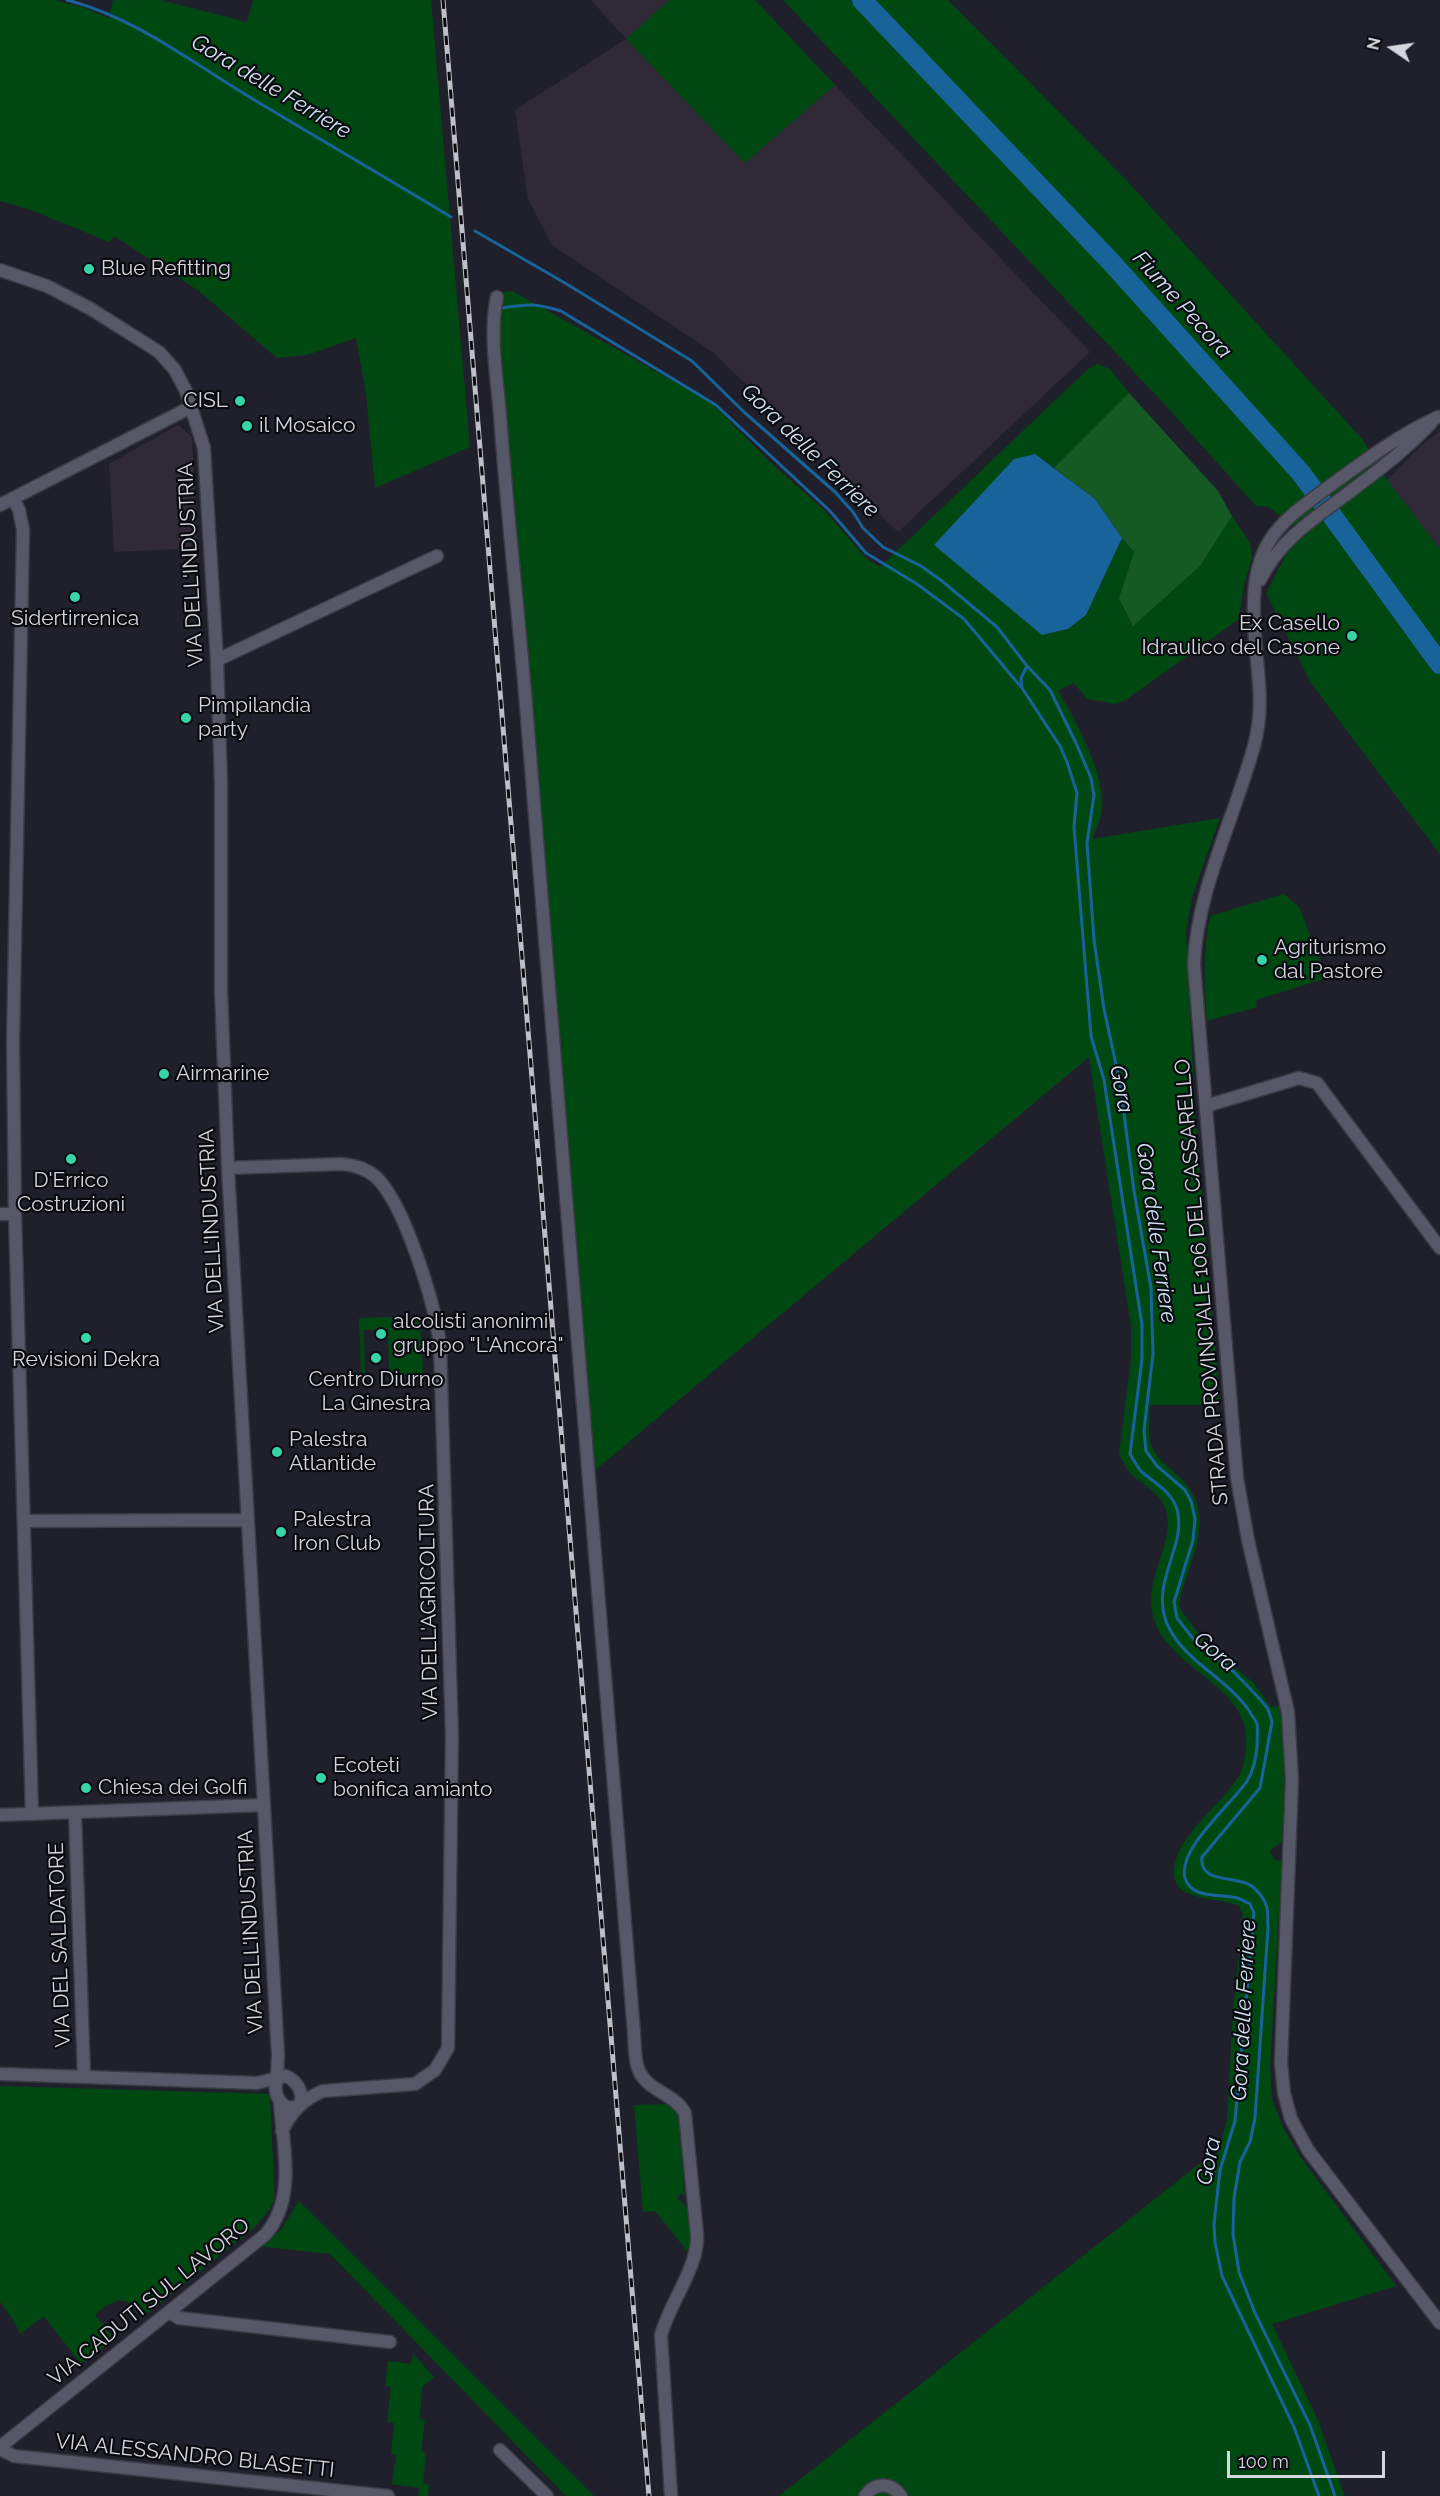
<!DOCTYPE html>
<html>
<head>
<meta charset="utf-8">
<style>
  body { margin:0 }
  #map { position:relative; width:1440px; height:2496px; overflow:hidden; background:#20202d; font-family:Raleway,sans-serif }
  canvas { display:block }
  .north { position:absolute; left:1362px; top:18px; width:60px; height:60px; -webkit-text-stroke:4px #0a0b10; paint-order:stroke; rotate:283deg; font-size:16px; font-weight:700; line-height:24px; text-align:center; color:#d5d6de }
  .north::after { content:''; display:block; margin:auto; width:21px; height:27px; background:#d5d6de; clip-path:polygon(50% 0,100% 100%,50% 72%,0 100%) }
  .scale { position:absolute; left:1227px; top:2451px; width:158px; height:27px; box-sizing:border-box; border:3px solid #d5d6de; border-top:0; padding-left:8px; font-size:18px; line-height:21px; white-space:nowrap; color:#d5d6de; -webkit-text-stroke:4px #0a0b10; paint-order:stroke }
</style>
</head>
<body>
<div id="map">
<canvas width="1440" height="2496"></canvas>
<div class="north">N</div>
<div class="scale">100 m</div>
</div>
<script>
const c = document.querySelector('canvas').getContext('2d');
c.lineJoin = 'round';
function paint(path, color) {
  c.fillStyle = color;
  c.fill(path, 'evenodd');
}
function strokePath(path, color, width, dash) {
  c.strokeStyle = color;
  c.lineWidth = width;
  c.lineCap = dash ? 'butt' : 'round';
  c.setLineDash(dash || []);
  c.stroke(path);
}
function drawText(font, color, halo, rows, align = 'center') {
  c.font = font + ' Raleway,sans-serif';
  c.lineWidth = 4.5;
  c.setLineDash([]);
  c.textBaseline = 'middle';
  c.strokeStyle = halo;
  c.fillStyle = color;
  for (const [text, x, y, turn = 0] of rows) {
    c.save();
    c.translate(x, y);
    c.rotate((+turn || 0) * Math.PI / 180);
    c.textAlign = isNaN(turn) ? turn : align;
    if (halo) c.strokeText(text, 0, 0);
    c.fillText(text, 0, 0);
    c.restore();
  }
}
paint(new Path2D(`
  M591,0h78l-42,39 118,124 90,-78 255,267 -192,180 -184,-179 -162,-108 -24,-46 -13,-89 111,-71z
  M178,425l14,12 6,111 -84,4 -5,-88z
  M1440,431v118l-53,-69 32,-33z`), '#2f2938');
paint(new Path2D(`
  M0,0h54l28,7 27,11 4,-18h47l87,22 6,-22h178l39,447 -95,41 -9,-95 -10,-55 -49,17 -30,3 -78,-67 -85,-55 -5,6 -78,-32 -31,-9z
  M669,0h86l80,85 -90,78 -119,-124z
  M783,0h165l180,182 235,258 24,40 53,69v305l-129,-171 -45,-90 24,-46 16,-12 -37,-28 -13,-1 -89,-99z
  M512,291l199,111 60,61 53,47 43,49 13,8 208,-198 9,-5 13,5 19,24 -75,75 -19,-14 7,181 26,-6 18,-14 36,-77 12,14 -15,46 81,-32 32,-50 18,27 2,15 -8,27 -5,34 -113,81 -11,4 -28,-5 -13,-16 -16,7c17,31 47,82 44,118 -1,12 -6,21 -10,31l128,-21 -27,76 -7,37 9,180 25,294h-70c0,13 -3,29 2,42 9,22 40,29 46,62 6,28 -9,58 -17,85l-2,10 2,6 27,36 46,37 17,24 9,-1 5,63 -3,72 -12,10 4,9 8,1 -12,206 2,32 11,28 16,28 97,131 -124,38 45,94 28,78h-566l424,-335 15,-8 9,-33 6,-109 10,-97 -4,-8c-19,-9 -62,-4 -65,-30 -3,-36 45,-69 63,-97 6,-8 8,-21 9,-31 7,-58 -65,-74 -88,-119 -23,-47 23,-87 6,-124 -7,-14 -22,-21 -33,-31 -5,-5 -8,-13 -12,-19l12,-96v-33l-42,-269 -495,414 -71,-822 -34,-355z
  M1284,894l15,13 28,71 -71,22 1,7 -50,14c-3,-36 -4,-69 3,-105z
  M420,1316l3,58 -34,1 -1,-46 -24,1 1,46h-4l-2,-58z
  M0,2086l270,8 4,90v16l-4,9 -17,20 -105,84c-25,-15 -29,-19 -53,2l19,24 -33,25 -37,-48 -24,18 -6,-13 -14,-19z
  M673,2104l5,13 7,80 -4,-4 -4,5 11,10 4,38 -1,10 -36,-45 -12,1 -9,-107z
  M299,2201l295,295h-28l-236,-242 -71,-8 22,-16z
  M413,2354l21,23 -12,10 -2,32 5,1 -4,31 5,2 -3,31 6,1 -1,11h-10l1,-8 -27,-4 4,-29 -5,-1 3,-31 -7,-1 4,-35 -6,-1 3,-25 23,3z`), '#004812');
paint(new Path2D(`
  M1129,393l89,98 14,25 -32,50 -67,60 -14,-28 15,-46 -12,-14 -27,-39 -41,-31z`), '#145a22');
paint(new Path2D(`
  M1035,454l60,45 27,39 -36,77 -18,14 -26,6 -108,-90 80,-86z`), '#18639a');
strokePath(new Path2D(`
  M67,0c66,17 119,58 176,93 69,42 139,82 208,124
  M475,231l90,52 127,78 52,51 91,80 18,20 10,16 20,19 38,19 21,15 55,46 30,39 23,24 26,53 15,35 3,17 -7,48 7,97 10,69 16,74 14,108 17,97 2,66 -9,76 2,21 11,15 28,24 6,11 4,18 -2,21 -19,62 3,16 17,22 39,31 25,26 10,12 4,13 -12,66 -58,69c-3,26 30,19 46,27 7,3 16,14 18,21 3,6 1,16 2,23l-13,190 -5,24 -10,20 -6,36 -1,36 6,38 16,41 55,112 25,71
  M501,308c28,-4 33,-5 60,3l155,94 114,106 36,42 51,31 47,35 57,68
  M1027,666l-6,12 1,10 38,58 7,16 10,31 -3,34 17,209 13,44 38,245v34l-12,95c4,6 7,14 13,19 11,9 25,17 32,31 17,39 -29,78 -6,124 18,35 58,50 81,84 2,4 6,8 7,12 1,6 0,16 0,23 -1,10 -4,25 -10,34 -15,23 -70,68 -62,97 7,22 36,15 52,20 4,1 9,4 13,6l4,9 -19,208 -15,49 -6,54 1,18 7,34 72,151 25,69`), '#18639a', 3);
strokePath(new Path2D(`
  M862,0l249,262 190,211 139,191`), '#18639a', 20);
const minor = new Path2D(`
  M0,270l47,16 44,23 68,43 16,18 11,21 18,57 13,212 4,123v208l7,177 50,887 -1,23 -20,5 -257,-9
  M497,297c-8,35 0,82 3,118 7,97 18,193 26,290l108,1328c1,12 0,27 5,38 9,20 36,23 46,42l12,122c2,31 -28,69 -36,100l10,161
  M1438,417c-41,19 -75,45 -111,71 -21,16 -43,30 -57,52 -14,22 -17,49 -16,75 0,47 13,83 0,131 -19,70 -58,147 -60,219l43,513 11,62 40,172 4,68 -11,283 3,30 7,26 17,31 132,173
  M13,498l6,12 4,20 -10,511 2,173 17,600
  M0,505l191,-98
  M1260,580c19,-39 52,-60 87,-86 29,-22 59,-44 84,-71
  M217,660l220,-104
  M1206,1106l93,-28 18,5 123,165
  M228,1168l113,-4c12,1 26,5 35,13 29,28 59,127 64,168l12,391 -4,312 -13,22 -20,14 -92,7c-21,9 -31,20 -41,40
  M0,1214h15
  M24,1521l222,-1
  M75,1813l9,263
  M0,1815l263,-10
  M286,2076c11,5 18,16 14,28 -17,13 -31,-14 -21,-27z
  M169,2312l10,6 211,24
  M0,2447l265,-212c32,-36 18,-89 15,-133
  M0,2449l14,7 374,40
  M500,2450l47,46
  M865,2496c10,-14 26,-14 36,0`);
strokePath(minor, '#3b3b45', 15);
strokePath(minor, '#575867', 12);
const rail = new Path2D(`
  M443,0l206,2496`);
strokePath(rail, '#bebfc7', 5);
strokePath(rail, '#0a0b10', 3, [9]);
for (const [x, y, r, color] of [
  [89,269,6,"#36d4a7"],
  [240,401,6,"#36d4a7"],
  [247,426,6,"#36d4a7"],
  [75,597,6,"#36d4a7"],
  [1352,636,6,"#36d4a7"],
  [186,718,6,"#36d4a7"],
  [1262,960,6,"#36d4a7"],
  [164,1074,6,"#36d4a7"],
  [71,1159,6,"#36d4a7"],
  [381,1334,6,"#36d4a7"],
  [86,1338,6,"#36d4a7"],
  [376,1358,6,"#36d4a7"],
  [277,1452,6,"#36d4a7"],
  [281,1532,6,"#36d4a7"],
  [321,1778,6,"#36d4a7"],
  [86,1788,6,"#36d4a7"]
]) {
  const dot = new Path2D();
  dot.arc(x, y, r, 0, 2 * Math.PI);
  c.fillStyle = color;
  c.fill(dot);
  strokePath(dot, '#0a0b10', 2);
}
drawText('21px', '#d5d6de', '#0a0b10', [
  ["Blue Refitting",101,269],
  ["CISL",228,401,"right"],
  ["il Mosaico",259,426],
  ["Sidertirrenica",75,619,"center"],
  ["Ex Casello",1340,624,"right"],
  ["Idraulico del Casone",1340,648,"right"],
  ["Pimpilandia",198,706],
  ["party",198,730],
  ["Agriturismo",1274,948],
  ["dal Pastore",1274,972],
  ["Airmarine",176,1074],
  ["D'Errico",71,1181,"center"],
  ["Costruzioni",71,1205,"center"],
  ["alcolisti anonimi",393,1322],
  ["gruppo \"L'Ancora\"",393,1346],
  ["Revisioni Dekra",86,1360,"center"],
  ["Centro Diurno",376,1380,"center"],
  ["La Ginestra",376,1404,"center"],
  ["Palestra",289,1440],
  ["Atlantide",289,1464],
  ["Palestra",293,1520],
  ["Iron Club",293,1544],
  ["Ecoteti",333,1766],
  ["bonifica amianto",333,1790],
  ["Chiesa dei Golfi",98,1788]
], 'left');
drawText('21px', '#d5d6de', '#0a0b10', [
  ["VIA DELL'INDUSTRIA",191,565,-93],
  ["VIA DELL'INDUSTRIA",212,1231,-93],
  ["STRADA PROVINCIALE 106 DEL CASSARELLO",1202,1282,-95],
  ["VIA DELL'AGRICOLTURA",429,1602,-91],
  ["VIA DELL'INDUSTRIA",251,1932,-93],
  ["VIA DEL SALDATORE",60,1945,-92],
  ["VIA CADUTI SUL LAVORO",149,2302,-39],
  ["VIA ALESSANDRO BLASETTI",195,2456,6]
]);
drawText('italic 22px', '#d0e1f0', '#0a0b10', [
  ["Gora delle Ferriere",271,87,31],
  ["Fiume Pecora",1182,305,48],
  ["Gora delle Ferriere",810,451,44],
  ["Gora",1121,1089,79],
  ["Gora delle Ferriere",1156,1233,82],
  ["Gora",1215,1652,41],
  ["Gora delle Ferriere",1244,2010,-87],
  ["Gora",1209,2161,-78]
]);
</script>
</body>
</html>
